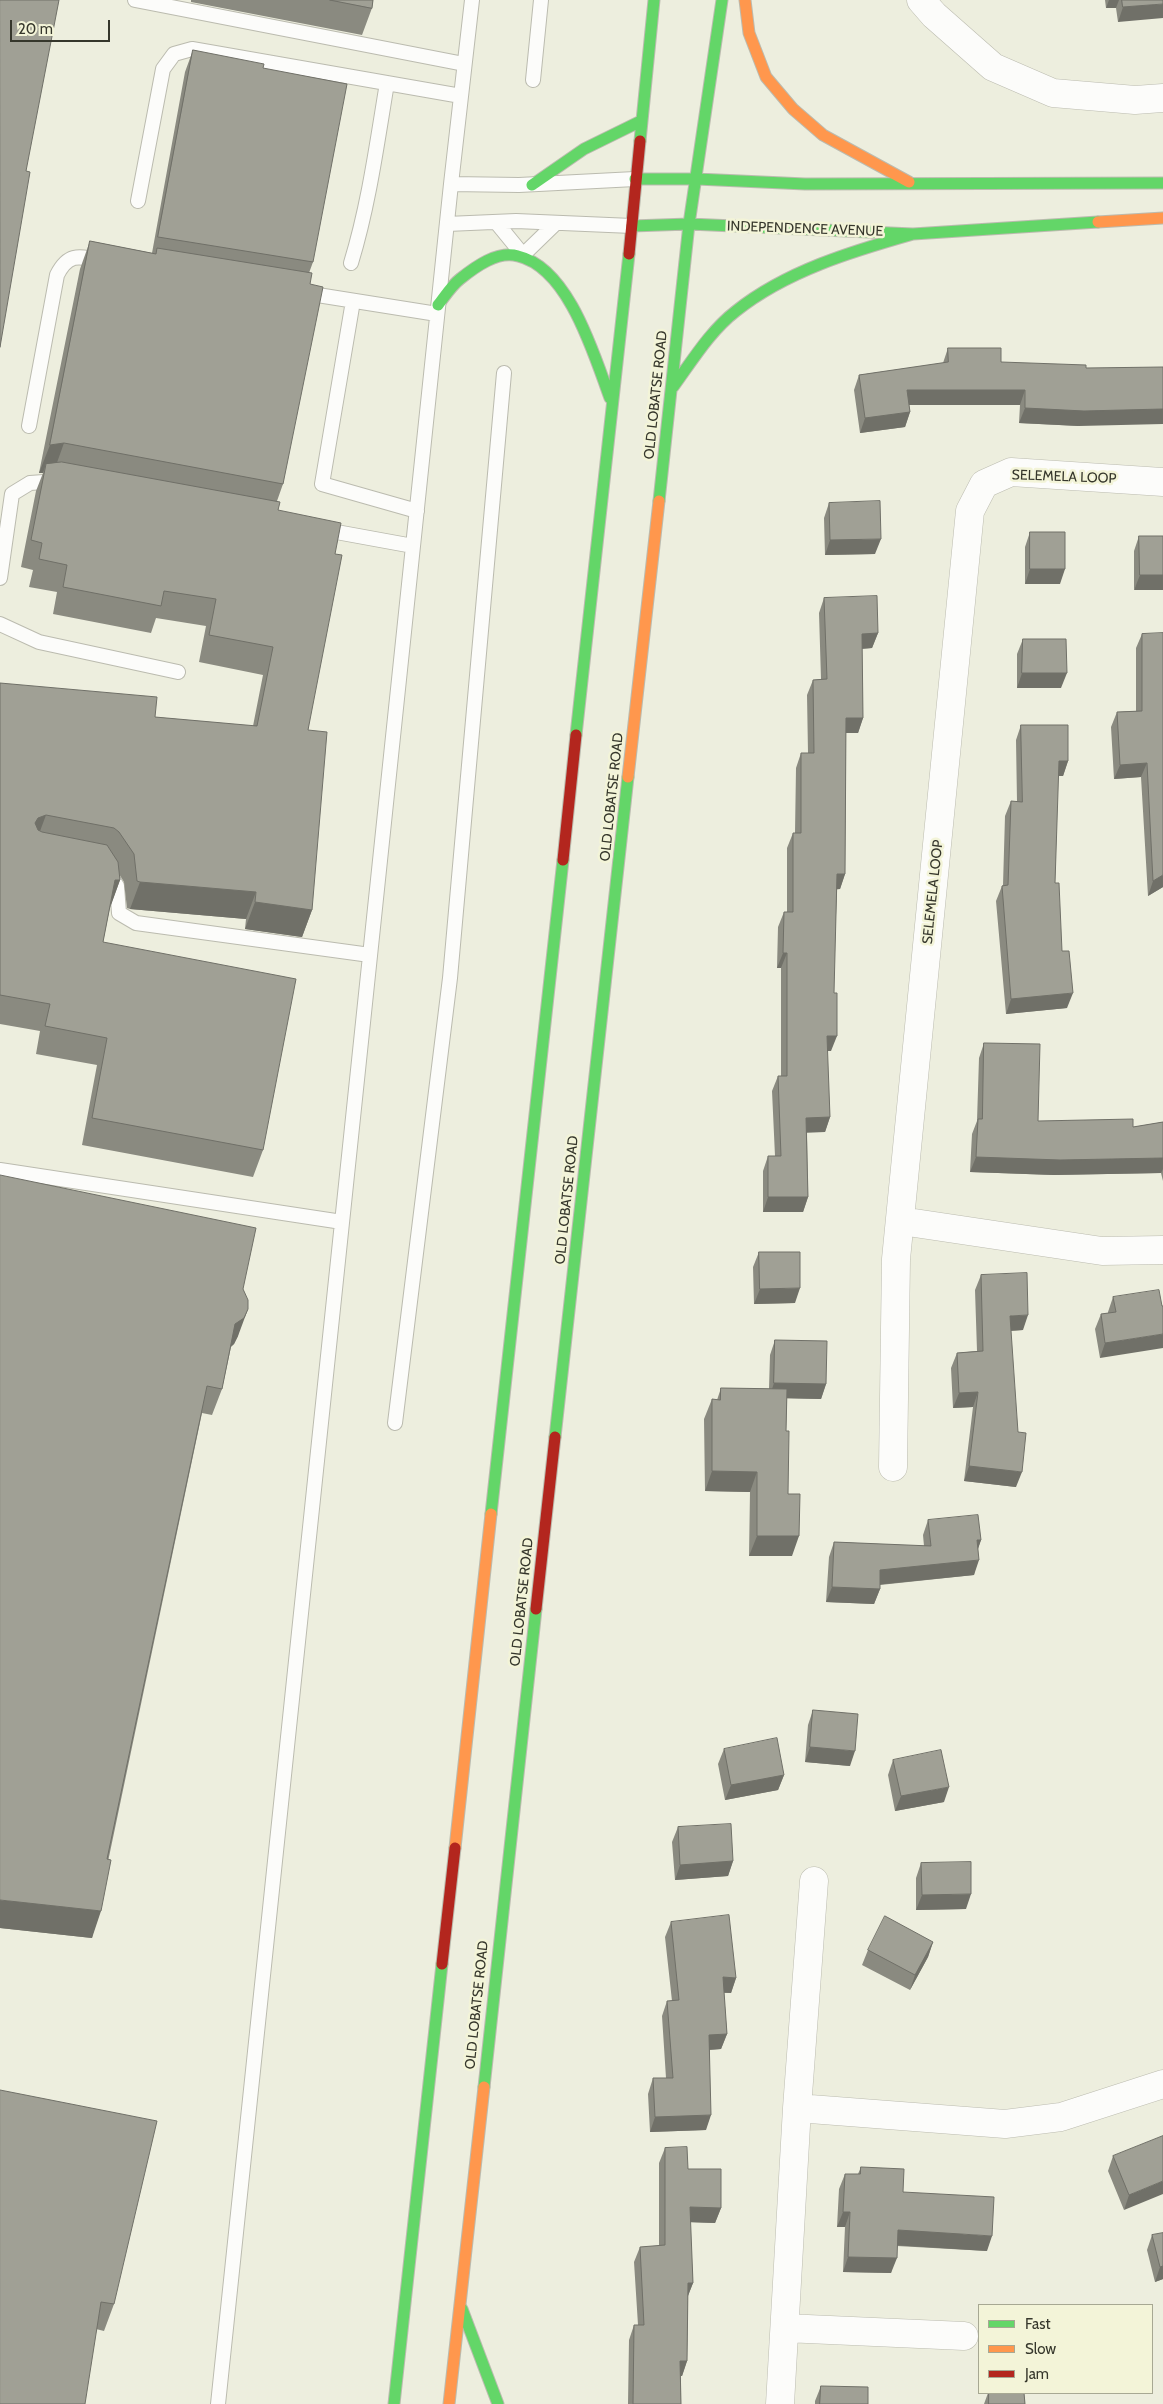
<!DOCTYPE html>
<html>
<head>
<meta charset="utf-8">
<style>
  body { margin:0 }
  #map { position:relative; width:1163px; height:2404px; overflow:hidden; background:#edeede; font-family:Cabin,sans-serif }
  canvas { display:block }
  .legend { position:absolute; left:978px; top:2304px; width:175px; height:90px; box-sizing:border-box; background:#f3f4d8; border:1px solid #a7a893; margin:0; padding:6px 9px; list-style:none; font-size:15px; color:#36372c }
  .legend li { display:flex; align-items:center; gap:10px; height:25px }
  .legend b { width:25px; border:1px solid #a7a893 }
  .scale { position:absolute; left:10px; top:20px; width:100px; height:22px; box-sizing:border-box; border:2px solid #36372c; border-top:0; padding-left:6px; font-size:15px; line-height:18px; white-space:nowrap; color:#36372c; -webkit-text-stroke:4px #f3f4d8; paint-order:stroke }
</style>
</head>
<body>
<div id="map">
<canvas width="1163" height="2404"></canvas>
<ul class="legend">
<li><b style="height:6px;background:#63d668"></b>Fast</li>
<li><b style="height:6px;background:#ff974d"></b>Slow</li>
<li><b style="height:6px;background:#b3261e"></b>Jam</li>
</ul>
<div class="scale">20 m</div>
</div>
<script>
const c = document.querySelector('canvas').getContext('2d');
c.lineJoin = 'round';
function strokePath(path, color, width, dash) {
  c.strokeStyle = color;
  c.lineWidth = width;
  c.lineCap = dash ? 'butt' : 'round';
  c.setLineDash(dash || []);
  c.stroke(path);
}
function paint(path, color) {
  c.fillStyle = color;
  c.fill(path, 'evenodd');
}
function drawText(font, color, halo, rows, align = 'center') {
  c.font = font + ' Cabin,sans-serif';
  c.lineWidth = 5;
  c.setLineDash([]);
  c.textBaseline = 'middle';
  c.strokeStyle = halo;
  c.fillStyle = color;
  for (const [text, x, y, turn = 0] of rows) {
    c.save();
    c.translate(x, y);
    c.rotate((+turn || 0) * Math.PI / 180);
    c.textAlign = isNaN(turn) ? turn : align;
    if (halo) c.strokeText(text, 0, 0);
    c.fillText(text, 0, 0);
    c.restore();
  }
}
const lane = new Path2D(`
  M135,0l329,64
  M533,80l8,-80
  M451,184l68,1 116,-6
  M138,201l25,-132 11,-15 18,-5 269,47
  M496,222l27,33 33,-32
  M447,224l69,-3 116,5
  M351,263c18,-59 26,-120 36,-180
  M305,293l132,21
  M353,301l-31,183 95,27
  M29,426l28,-151c12,-24 24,-18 46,-14
  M320,529l93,17
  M0,578l12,-84 18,-11 28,-2
  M0,624l39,18 139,30
  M108,872l9,14 2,27 17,10 234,32
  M0,1170l342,52
  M395,1423l55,-445 54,-605
  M218,2404l233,-2220 21,-184`);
const street = new Path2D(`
  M921,0l13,15 59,52 60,26 82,7 28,-2
  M901,1221l201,30 61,-1
  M893,1467l3,-208 74,-748 14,-27 27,-12 152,10
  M797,2108l208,16 56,-7 102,-33
  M785,2328l179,8
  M780,2404l17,-296 17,-227`);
const fast = new Path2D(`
  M640,141l14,-141
  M635,179h62l108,5 358,-1
  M532,185l52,-36 57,-28
  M632,226l57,-2 224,10 185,-12
  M438,305c7,-9 13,-19 22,-26 15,-12 38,-29 58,-23 51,12 76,99 92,142
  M673,387c19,-26 37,-56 63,-76 50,-40 117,-60 177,-77
  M659,501l30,-277 33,-224
  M576,735l53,-481
  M555,1437l73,-660
  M491,1514l72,-654
  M484,2087l52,-478
  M462,2309l36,95
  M394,2404l48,-440`);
const slow = new Path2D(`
  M745,0l4,33 17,44 27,32 30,26 86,47
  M1098,222l65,-4
  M628,777l31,-276
  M455,1848l36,-334
  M449,2404l35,-317`);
const jam = new Path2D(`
  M629,254l11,-113
  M563,860l13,-125
  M536,1609l19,-172
  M442,1964l13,-116`);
strokePath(lane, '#bbbbaf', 16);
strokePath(street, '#bbbbaf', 29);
strokePath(fast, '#bbbbaf', 13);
strokePath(slow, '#bbbbaf', 13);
strokePath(jam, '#bbbbaf', 13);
strokePath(lane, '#fcfcfa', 14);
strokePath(street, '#fcfcfa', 28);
strokePath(fast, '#63d668', 11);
strokePath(slow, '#ff974d', 11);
strokePath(jam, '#b3261e', 11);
paint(new Path2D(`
  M191,0h182l-1,8 -10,27 -171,-33z
  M1105,0h58l-45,22 -2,-14h-10z
  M193,50l70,18 50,194 -4,11 1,11 -27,200 -6,17 1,9 57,44 -27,176 4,180 -10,27 -57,-8 1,-10 -116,-10 -3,-1 -3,-26 -5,-8 1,6 -10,27 -7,35 160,208 -10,27 -171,-32 15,-80 -61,-11 4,-23 -40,-7v-341l155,34 98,9 10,-51 -64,-13 7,-36 -50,-8 -5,15 -98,-19 4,-22 -28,-5 4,-17 -12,-3 15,-76 7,-18h-4l41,-204 10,-28 62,12 33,-181z
  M948,348l53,14 78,64 -60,-3 1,-18h-111l1,7 -5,15 -45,6 -6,-43 5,-15 84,-12z
  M829,503l46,51 -50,1 -1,-37z
  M1030,532l30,52h-35v-37z
  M1139,536h24l-29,54v-39z
  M824,598l54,35 -6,15 -10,1 1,69 -5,15h-12l-1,141 -5,15h-3l-6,162h-4l3,66 -5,15h-18l1,65 -5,15h-40v-41l5,-15h7l-3,-65 6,-15h3v-108h-4l1,-41 6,-15h3v-64l6,-15h2l1,-65 5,-15h7l-1,-58 6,-15 8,-1 -2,-66z
  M1142,634l21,253 -15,9 -7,-119 -27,2 -3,-52 6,-15 19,-1v-63z
  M1023,639l38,49h-44v-34z
  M1021,725l47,36 -5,15h-5l-3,107 12,125 -61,6 -10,-113 6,-15 1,-1 2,-69 6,-15 6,1 -1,-62z
  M984,1043l54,78 95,6 30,-5v59l-2,-8 -107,2 -84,-3 2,-38 5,-13 2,-63z
  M759,1252l36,51 -41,1 -1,-37z
  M981,1275l42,55 -12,1 5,156 -52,-6 9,-74 -20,1 -2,-40 6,-15 20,-2 -2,-61z
  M243,1289l-5,47 -4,8 -3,3 -9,42 -10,26 -10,-2 -110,525 -92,-10z
  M1113,1297l49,9 -62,52 -5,-29 6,-15 7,-1v-1z
  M775,1340l51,44 -5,15 -34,-1 -1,33 2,63 4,62h-43l1,-64 -45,-1 -1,-72 8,-20 5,1 4,-12 48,1 1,-34z
  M928,1520l53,20 -3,8 -4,27 -94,10v4l-6,15 -48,-2 3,-45 5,-15 90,4 -1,-11z
  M813,1710l37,56 -45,-4 3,-37z
  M724,1749l60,26 -6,15 -53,10 -7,-36z
  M893,1760l51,42 -49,9 -7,-36z
  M678,1827l55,34 -5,15 -53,4 -3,-38z
  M921,1863l45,46 -50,1v-32z
  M671,1922l65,56 -5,15h-7l3,41 -6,15 -11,1 -4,80 -56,2 -2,-38 5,-16h13l-4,-62 5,-15h5l-7,-64z
  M933,1942l-5,15 -18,33 -48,-25 6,-15z
  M0,2090l114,214 -10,27 -8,-2z
  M1163,2136l-39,74 -16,-39 5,-15z
  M665,2148l23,21 33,39 -6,15 -25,-1 3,61 -5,13 -1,65 -5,15h-1v28h-53l1,-64 5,-15h4l-4,-63 6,-15 19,-1v-83z
  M861,2167l42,25 84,59 -90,-5 -6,27 -48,-1 2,-45h-8l2,-38 6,-15h13z
  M1163,2233v46l-8,3 -8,-32 5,-15z
  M821,2386l47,18h-53v-3z
  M988,2393h36l1,11h-41z`), '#8a8a80');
paint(new Path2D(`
  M1109,0h10l-3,8h-10z
  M1163,4v14l-45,4 5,-15z
  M907,390h118l-5,15h-118z
  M1025,408l138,1v15l-84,2 -60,-3z
  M910,412l-5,15 -45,6 5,-15z
  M64,443l-10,28 -8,-7 -3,9h-4l11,-28z
  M881,539l-6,15 -50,1 5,-15z
  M1030,569h35l-5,15h-35z
  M1140,575h23v15h-29z
  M878,633l-6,15 -16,1 6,-15z
  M1022,673h45l-6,15h-44z
  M846,718h17l-5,15h-18z
  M1059,761h9l-5,15h-10z
  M1147,763l-6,14 -27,2 6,-14z
  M46,815l-10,27 -1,-19 3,-5z
  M837,874h8l-5,15 -8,1z
  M1163,875v12l-15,9 5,-15z
  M115,880h5l-10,28z
  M140,882l116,10 -10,27 -116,-10z
  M255,902l57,8 -10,27 -57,-8z
  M783,953h4l-6,15h-4z
  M1073,993l-6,15 -61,6 5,-15z
  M827,1036h10l-6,15h-10z
  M830,1117l-5,15 -24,1 5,-15z
  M976,1157l187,1v11l-2,4 -107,2 -84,-3z
  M768,1197h40l-5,15h-40z
  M800,1288l-5,15 -41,1 6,-15z
  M248,1309l-10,27 -4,8 -8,6 9,-26z
  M1028,1315l-5,15 -18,1 5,-15z
  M1163,1334v14l-63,10 5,-15z
  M774,1383l52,1 -5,15 -52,-1z
  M978,1392l-5,15 -20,1 6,-15z
  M969,1466l53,6 -6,15 -52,-6z
  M712,1471l45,1 -7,20 -45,-1z
  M757,1536h42l-7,20h-43z
  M977,1540h4l-5,15z
  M979,1560l-5,15 -99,10 5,-15z
  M832,1587l48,2 -6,15 -48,-2z
  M810,1747l45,4 -5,15 -45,-4z
  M784,1775l-6,15 -53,10 6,-15z
  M949,1787l-5,15 -49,9 6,-15z
  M733,1861l-5,15 -53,4 5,-15z
  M971,1894l-5,15 -50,1 6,-15z
  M0,1900l101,11 -9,27 -92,-10z
  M933,1942l-5,15 -18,33 5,-15z
  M723,1977l13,1 -5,15 -14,-1z
  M727,2034l-6,15 -17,1 5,-15z
  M711,2115l-5,15 -56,2 5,-15z
  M1163,2181v13l-39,16 5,-15z
  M690,2207l31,1 -6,15 -31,-1z
  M843,2212h7l-5,15h-8z
  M898,2230l94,6 -5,15 -95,-6z
  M848,2257l49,1 -6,15 -48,-1z
  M1163,2266v13l-8,3 5,-15z
  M688,2283h5l-6,15z
  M680,2361h7l-5,15h-7z`), '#707068');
const building = new Path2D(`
  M0,0h59l-33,171 4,1 -30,175z
  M330,0h43l-1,8z
  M1122,0h41v4l-40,3z
  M193,50l71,14 -1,4 84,16 -34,178 -155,-25z
  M90,241l66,13 1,-6 155,25 -2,11 13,3 -40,197 -219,-41 -14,2z
  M948,348h53v14l85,3v3l77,-1v42l-79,2 -59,-3v-18h-118l3,22 -45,6 -6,-43 89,-13z
  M62,462l218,40 -2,8 63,13 -6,31 7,1 -34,175 19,2 -15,178 -57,-8 1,-10 -116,-10 -3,-1 -3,-27 -15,-22 -5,-4 -68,-13 -8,3 -3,5 3,7 4,2 65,13 11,17 2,18h-5l-12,62 193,37 -33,171 -171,-32 15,-80 -62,-12 5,-22 -50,-9v-312l157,14 -2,20 102,9 16,-79 -64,-12 7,-36 -52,-8 -3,15 -98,-19 4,-22 -28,-6 3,-16 -11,-3 15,-76z
  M880,501l1,38 -51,1 -1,-37z
  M1030,532h35v37h-35z
  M1139,536h24v39h-23z
  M877,596l1,37 -16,1 1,84h-17l-1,156h-8l-3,119h3v43h-10l3,81 -24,1 2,79h-40v-41h13l-3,-80h9v-123h-4l1,-41h9v-79h8v-80h13l-1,-73 14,-1 -3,-81z
  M1163,633v242l-10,6 -6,-118 -27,2 -3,-53 25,-1v-77z
  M1023,639h43l1,34h-45z
  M1021,725h47v36h-9l-4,122h4l3,68h7l4,42 -62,6 -9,-113 6,-1 3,-84 11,1z
  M984,1043l56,1 -2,77 95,-2v8l30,-5v36l-103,2 -84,-3 2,-38h4z
  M0,1175l256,53 -13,61 5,11v9l-4,9 -9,6 -13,65 -15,-3 -100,473 4,1 -10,51 -101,-11z
  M759,1252h41v36l-40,1z
  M1027,1273l1,42 -18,1 8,116 8,1 -4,39 -53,-6 9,-74 -19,1 -2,-40 26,-2 -2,-76z
  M1159,1290l3,16h1v28l-58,9 -4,-29 15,-2 -3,-15z
  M775,1340l52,1 -1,43 -52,-1z
  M721,1388l66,1 -1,42h3l-1,63h12l-1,42h-42v-64l-45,-1v-72l8,1z
  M978,1515l3,25h-4l2,20 -99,10v19l-48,-2 2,-45 97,4 -3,-26z
  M813,1710l45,4 -3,37 -45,-4z
  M777,1738l7,37 -53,10 -7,-36z
  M941,1750l8,37 -48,9 -8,-36z
  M731,1824l2,37 -53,4 -2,-38z
  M971,1862v32l-49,1 -1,-32z
  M729,1915l7,63 -13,-1 4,57 -18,1 2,80 -56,2 -2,-39h20l-6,-77 12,-1 -8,-78z
  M885,1916l48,26 -18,33 -47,-25z
  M0,2090l157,31 -43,183 -13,-2 -16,102h-85z
  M1163,2136v45l-34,14 -16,-39z
  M687,2147l1,22h33v39l-31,-1 3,76h-5l-1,78h-7l1,43h-48l1,-79h10l-4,-78 25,-2v-97z
  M861,2167l43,2 -1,23 91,5 -2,39 -94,-6 -1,28 -49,-1 2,-45h-7l2,-38h15z
  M1163,2233v33l-3,1 -8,-32z
  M821,2386l47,1v17h-48z
  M989,2393h35l1,11h-36z`);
paint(building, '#a0a095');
strokePath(building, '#707068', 1);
drawText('14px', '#36372c', '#f3f4d8', [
  ["INDEPENDENCE AVENUE",805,229,2],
  ["OLD LOBATSE ROAD",656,395,-84],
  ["SELEMELA LOOP",1064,477,2],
  ["OLD LOBATSE ROAD",612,797,-84],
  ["SELEMELA LOOP",933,892,-84],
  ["OLD LOBATSE ROAD",567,1200,-84],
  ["OLD LOBATSE ROAD",522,1602,-84],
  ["OLD LOBATSE ROAD",477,2005,-84]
]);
</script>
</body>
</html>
